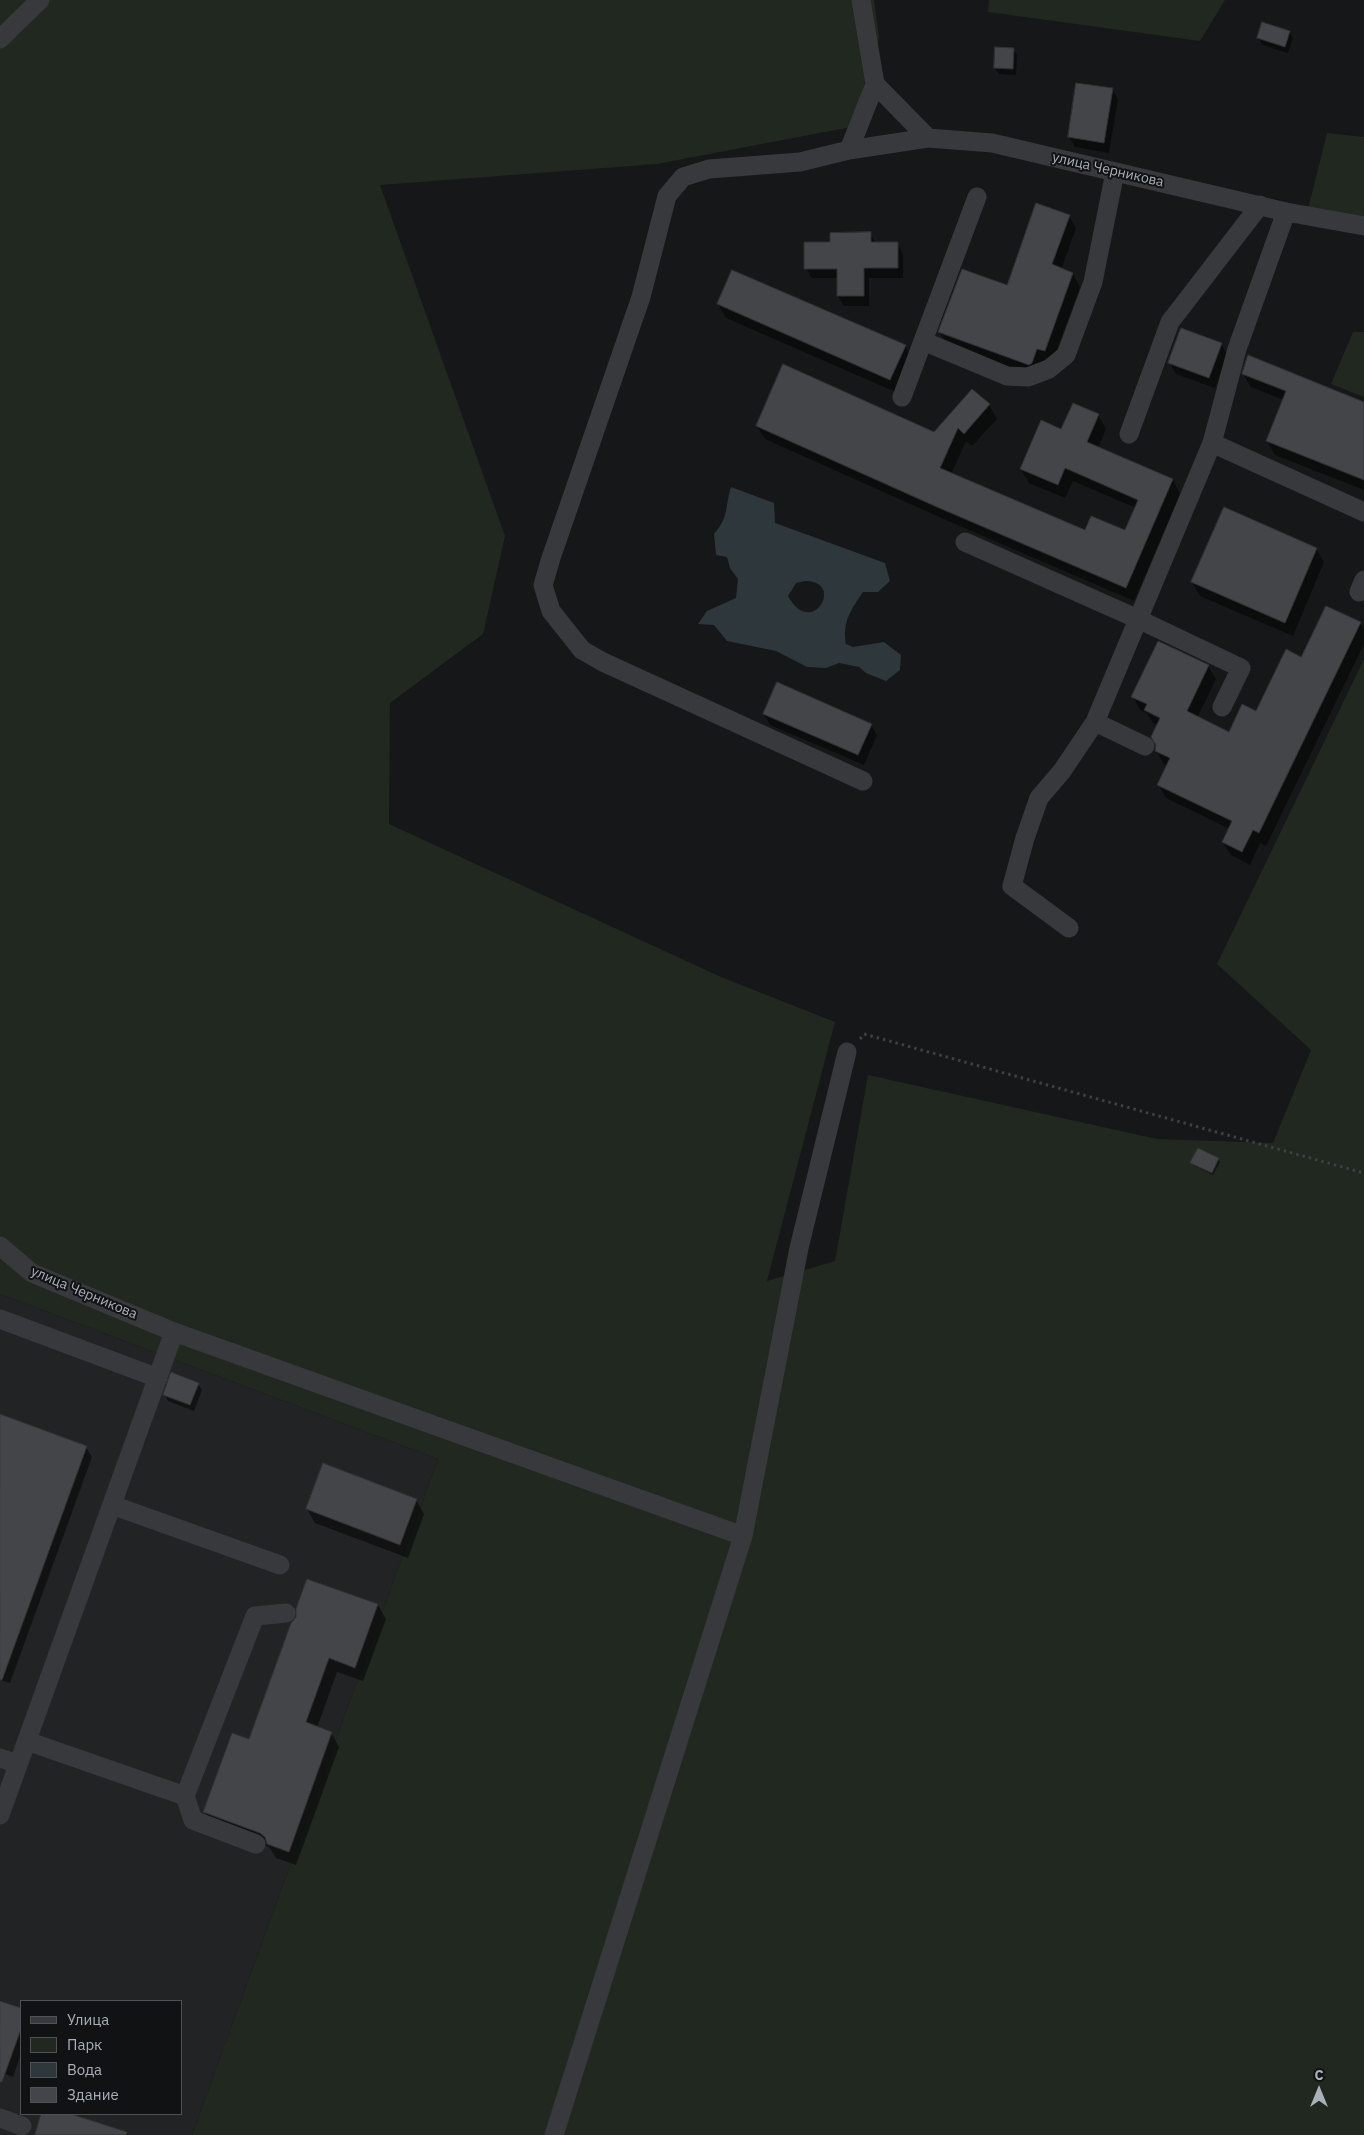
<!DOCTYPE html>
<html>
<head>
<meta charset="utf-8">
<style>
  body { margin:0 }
  #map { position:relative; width:1364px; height:2135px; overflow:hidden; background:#161718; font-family:"IBM Plex Sans",sans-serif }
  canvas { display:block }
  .legend { position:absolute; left:20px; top:2000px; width:162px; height:115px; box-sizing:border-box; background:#111213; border:1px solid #4e5155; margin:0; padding:6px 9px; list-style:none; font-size:15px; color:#a9b0b8 }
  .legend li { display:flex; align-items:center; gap:10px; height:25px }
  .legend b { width:25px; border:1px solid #4e5155 }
  .north { position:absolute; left:1294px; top:2065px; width:50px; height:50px; -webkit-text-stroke:4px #111213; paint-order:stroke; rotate:0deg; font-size:14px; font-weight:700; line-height:20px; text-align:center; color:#a9b0b8 }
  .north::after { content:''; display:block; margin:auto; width:18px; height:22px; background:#a9b0b8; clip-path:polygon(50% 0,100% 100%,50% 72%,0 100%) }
</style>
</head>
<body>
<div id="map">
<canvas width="1364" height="2135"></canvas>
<ul class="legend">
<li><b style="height:6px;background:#37393d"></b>Улица</li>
<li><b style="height:14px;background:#202820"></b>Парк</li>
<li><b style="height:14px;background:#2d373c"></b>Вода</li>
<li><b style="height:14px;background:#434548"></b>Здание</li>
</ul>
<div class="north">С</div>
</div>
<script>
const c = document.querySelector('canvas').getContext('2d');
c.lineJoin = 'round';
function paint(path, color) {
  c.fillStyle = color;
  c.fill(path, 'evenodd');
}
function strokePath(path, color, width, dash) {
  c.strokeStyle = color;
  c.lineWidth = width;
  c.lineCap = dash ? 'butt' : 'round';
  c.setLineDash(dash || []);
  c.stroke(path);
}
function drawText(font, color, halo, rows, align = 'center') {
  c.font = font + ' "IBM Plex Sans",sans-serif';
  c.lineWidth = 4;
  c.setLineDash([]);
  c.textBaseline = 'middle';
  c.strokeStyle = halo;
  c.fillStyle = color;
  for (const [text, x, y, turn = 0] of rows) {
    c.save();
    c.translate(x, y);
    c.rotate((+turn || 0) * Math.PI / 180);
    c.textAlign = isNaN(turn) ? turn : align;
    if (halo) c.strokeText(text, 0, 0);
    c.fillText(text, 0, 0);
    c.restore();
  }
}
paint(new Path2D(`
  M0,1294l438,165 -246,676h-192zM21,2001h160v113h-160z`), '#222325');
paint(new Path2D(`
  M0,0h874l5,37 -28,90 -194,37 -277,21 125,351 -22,98 -93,69 -1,121 332,153 114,45 -68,259 68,-20 33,-186 289,64 116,4 38,-93 -94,-86 147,-305v1476h-1172l246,-676 -438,-165z
  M989,0h236l-25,41 -212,-29z
  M1327,133l37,4v81l-56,-9z
  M1353,332h11v65l-33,-13z`), '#202820');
paint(new Path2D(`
  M731,487l43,16 1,20 110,40 5,18 -12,11h-15c-12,18 -21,30 -17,52l7,3 31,-5 17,13 -1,15 -14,11 -20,-8 -7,-6 -20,-4 -13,5 -19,-1 -31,-16 -49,-10 -13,-16 -16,-1 9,-13 29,-13 2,-19 -8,-11 -3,-11 -11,-2 -2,-21c16,-19 10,-25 17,-47zM805,581c41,0 7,59 -17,15l8,-13z`), '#2d373c');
paint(new Path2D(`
  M1289,32l4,6 -5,15 -26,-8 -3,-7z
  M1013,49l4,6 -1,20 -17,-1 -4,-6z
  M1112,89l6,10 -9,54 -34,-6 -6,-10z
  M1069,216l7,12 -15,42 12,4 7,13 -28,76 -16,14 -89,-33 -7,-12 67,-46z
  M870,234l6,9h21l6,11v24h-34v28h-25l-6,-10v-18h-26l-6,-10 25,-25z
  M718,304l187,42 8,14 -15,33 -172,-75z
  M1221,344l6,10 -12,34 -39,-14 -6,-11z
  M1243,374l121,30v86l-89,-35 -8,-14 17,-41 -33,-13z
  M973,390l16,15 8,14 -25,27 -6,-5 -15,33 135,58h39l11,-24 -63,-27 -8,17 -36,-15 -8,-14 77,-54 8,14 -8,19 75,32 7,14 -46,107 -188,-81 -181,-81 -8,-13 177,7z
  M1316,549l8,13 -31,74 -93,-40 -8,-14z
  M1360,623l4,7v14l-98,202 -6,-3 -10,22 -19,-10 -8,-13 7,-13 -64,-31 -8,-13 10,-19 -4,-2 -8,-13 2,-26 -5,-2 -6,-10 -7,-3 -7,-13 75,-31 8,13 -19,39 33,15 27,-20 45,-55z
  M764,714l107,11 6,10 -13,30 -94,-40z
  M1218,1159l2,3 -7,13 -20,-10 -1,-2z
  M198,1384l4,6 -8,21 -26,-10 -3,-6z
  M0,1416l86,31 6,10 -82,226 -10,-3z
  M416,1500l8,14 -16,44 -93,-35 -8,-14z
  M308,1580l70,25 8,14 -23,62 -26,-9 -20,56 14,5 8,14 -43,118 -20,-7 -7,-11 -57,-22 -8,-13 46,-71 48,-123z
  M2,2003l19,7v44l-8,23 -13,-5v-63z`), '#0007');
const building = new Path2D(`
  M1262,22l28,9 -5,16 -28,-9z
  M995,47l19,1 -1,21 -19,-1z
  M1076,83l37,5 -9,55 -36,-6z
  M1036,203l34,12 -18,49 21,9 -28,78 -8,-2 -5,14 -3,2 -91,-33 24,-63 45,16z
  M871,232v10h27v26h-34v28h-27v-27h-33v-27h26v-9z
  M732,270l174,75 -16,35 -173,-76z
  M1181,328l41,15 -13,35 -41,-15z
  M1248,355l116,47v78l-98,-39 20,-50 -44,-17z
  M783,364l151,68 38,-43 18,15 -26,30 -6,-6 -18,40 145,62 6,-14 34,14 13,-30 -73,-32 -7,17 -38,-16 21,-49 20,9 12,-26 26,11 -12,28 86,37 -47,109 -189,-81 -181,-81z
  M1224,507l93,41 -32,75 -94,-41z
  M1326,606l35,16 -102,211 -6,-3 -11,22 -20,-10 10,-21 -75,-36 13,-27 -15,-7 1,-6 -5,-8 9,-19 -16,-8 3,-6 -16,-7 27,-56 51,24 -22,46 42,21 13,-28 14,7 30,-62 15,8z
  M777,682l95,42 -14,31 -95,-41z
  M1198,1148l21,10 -7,15 -22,-10z
  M171,1372l28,11 -9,22 -27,-10z
  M0,1414l87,32 -85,234h-2z
  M323,1463l94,36 -17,46 -94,-36z
  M307,1579l71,25 -23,64 -26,-10 -23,64 26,10 -43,120 -22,-8 -2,-7 -5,-4 -57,-21 29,-79 17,6 42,-116 5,-6v-8z
  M0,2001l21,7v21l-19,53h-2z
  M41,2114h30l56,18 -1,3h-91z`);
paint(building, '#434548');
strokePath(building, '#303134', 1);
strokePath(new Path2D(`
  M860,1039l4,-5 500,139`), '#3d4044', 3, [2.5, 4]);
strokePath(new Path2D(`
  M861,0l14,84 53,54
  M0,39l40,-39
  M849,150l26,-66
  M923,341l84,35 21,1 21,-8 17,-14 27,-73 22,-110
  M902,397l75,-200
  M1129,434l41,-112 90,-117
  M1212,443l152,69
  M965,542l175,78 101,48 -19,39
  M1359,592l5,-12
  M1095,722l50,24
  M863,781l-260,-119 -21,-12 -31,-39 -8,-26 8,-27 90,-261 26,-101 16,-19 26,-8 91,-7 49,-12 79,-12 64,5 294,69 78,14
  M1069,928l-57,-42 13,-48 14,-40 23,-27 33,-49 117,-279 25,-94 49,-137
  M0,1246l32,27 142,59 569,204
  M0,1319l158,59
  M112,1505l168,60
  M27,1741l158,55 70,-180 31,-3
  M0,1758l18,6
  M185,1796l8,24 63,24
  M0,1815l174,-483
  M0,2118l22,8
  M554,2135l189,-599 56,-288 48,-196`), '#37393d', 19);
drawText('14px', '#a9b0b8', '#111213', [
  ["улица Черникова",1108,170,13],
  ["улица Черникова",84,1293,23]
]);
</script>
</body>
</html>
